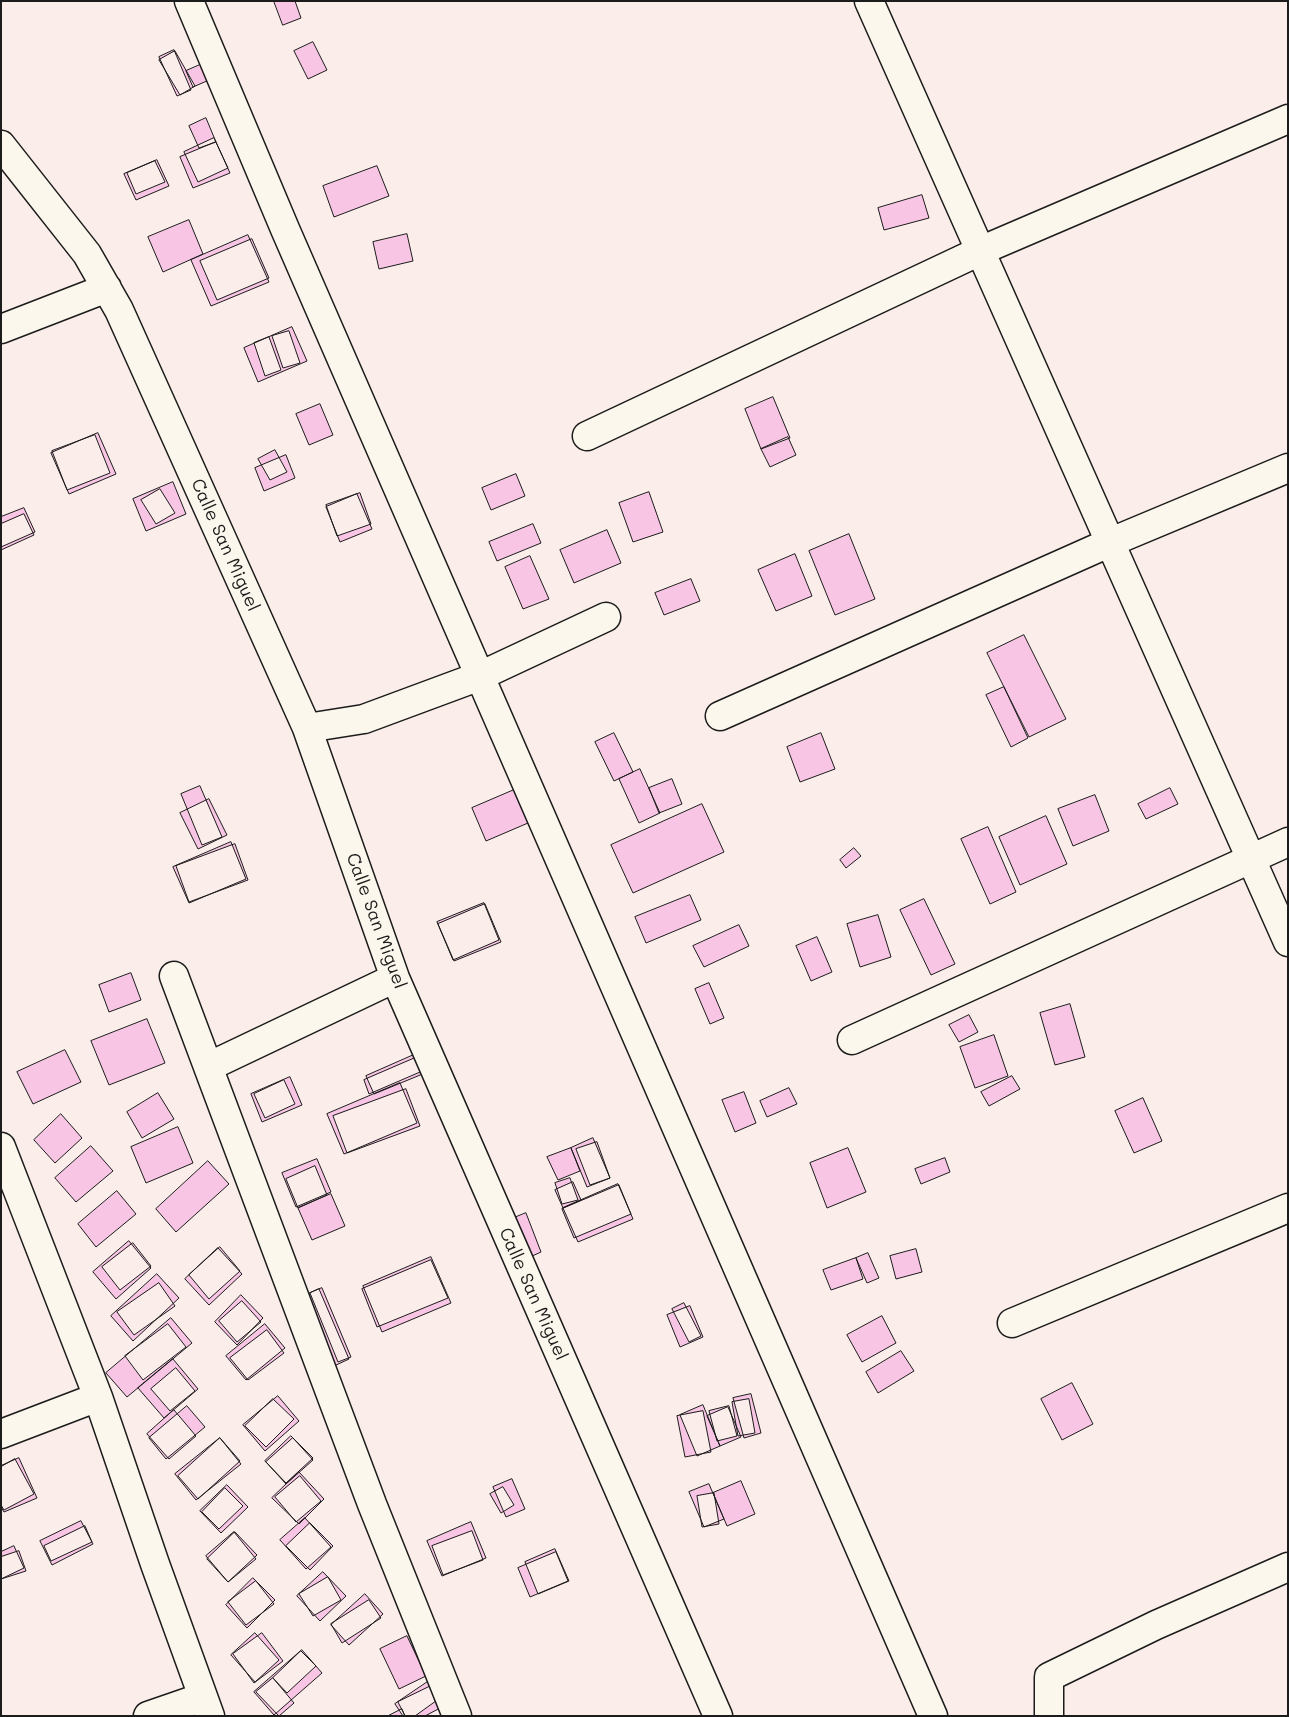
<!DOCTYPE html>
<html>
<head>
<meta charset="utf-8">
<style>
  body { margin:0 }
  #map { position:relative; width:1289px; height:1717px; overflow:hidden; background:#faedea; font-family:Mali,sans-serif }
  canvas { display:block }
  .frame { position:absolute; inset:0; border:2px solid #1c1c1c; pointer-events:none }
</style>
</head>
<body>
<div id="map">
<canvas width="1289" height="1717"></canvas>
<div class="frame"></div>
</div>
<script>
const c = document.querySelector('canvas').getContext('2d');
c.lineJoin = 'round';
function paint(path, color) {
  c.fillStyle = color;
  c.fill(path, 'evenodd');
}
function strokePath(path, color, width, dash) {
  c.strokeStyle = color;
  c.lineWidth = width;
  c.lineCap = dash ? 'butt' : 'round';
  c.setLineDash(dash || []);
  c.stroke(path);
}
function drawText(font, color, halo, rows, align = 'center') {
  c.font = font + ' Mali,sans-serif';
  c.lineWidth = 4;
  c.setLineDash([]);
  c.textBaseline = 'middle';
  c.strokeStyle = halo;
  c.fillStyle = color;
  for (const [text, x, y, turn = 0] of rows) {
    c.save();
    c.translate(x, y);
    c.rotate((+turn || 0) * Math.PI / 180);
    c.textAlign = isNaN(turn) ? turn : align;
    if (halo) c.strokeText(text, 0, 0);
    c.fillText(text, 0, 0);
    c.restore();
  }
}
const building = new Path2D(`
  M274,1h21l6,17 -18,7z
  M313,42l14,28 -19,9 -14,-28z
  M174,50l17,40 -14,6 -18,-39z
  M175,51l20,35 -15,9 -21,-35z
  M209,61l7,16 -23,10 -7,-16z
  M206,118l10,24 -17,6 -10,-22z
  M214,138l14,30 -30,14 -14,-30z
  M216,142l14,31 -37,15 -13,-31z
  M157,160l12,26 -33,14 -12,-26z
  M155,161l10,21 -29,12 -9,-21z
  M377,166l12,30 -55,21 -11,-31z
  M922,195l7,23 -45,12 -6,-22z
  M189,220l14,34 -40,18 -15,-35z
  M407,234l6,27 -34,8 -6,-27z
  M248,235l21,47 -58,24 -20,-46z
  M252,239l17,39 -52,22 -17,-39z
  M292,327l15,34 -49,21 -14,-34z
  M289,331l11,32 -17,5 -11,-32z
  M269,337l12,33 -16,6 -11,-33z
  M773,397l17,41 -29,11 -16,-40z
  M320,404l13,31 -24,10 -13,-31z
  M98,433l18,41 -47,20 -18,-41z
  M95,435l15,38 -43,17 -15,-39z
  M788,437l8,18 -26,12 -9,-18z
  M275,450l12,22 -17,8 -12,-21z
  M286,455l9,23 -31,13 -9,-23z
  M516,474l9,22 -34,14 -9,-22z
  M173,482l13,32 -40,17 -13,-32z
  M160,489l15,24 -19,11 -15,-24z
  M649,492l14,40 -30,10 -14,-39z
  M360,493l11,31 -34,12 -11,-31z
  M357,494l15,35 -32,13 -14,-35z
  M24,508l11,24 -34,15v-30z
  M24,514l10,21 -33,15v-26z
  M533,524l8,19 -44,18 -8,-19z
  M607,530l14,33 -47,20 -14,-33z
  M849,534l26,65 -40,16 -26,-64z
  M795,554l17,42 -36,15 -18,-41z
  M530,556l19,43 -26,10 -18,-42z
  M691,579l9,22 -36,14 -9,-22z
  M1024,635l42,84 -37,18 -42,-84z
  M1004,687l24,51 -17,9 -25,-52z
  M614,733l19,39 -19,9 -19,-39z
  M821,733l14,36 -35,13 -13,-35z
  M640,769l20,44 -21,10 -20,-44z
  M672,779l10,25 -23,9 -10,-25z
  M200,786l22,51 -20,8 -21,-51z
  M1170,788l8,16 -32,15 -8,-15z
  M514,790l14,33 -42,18 -14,-33z
  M1095,795l14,36 -36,15 -15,-37z
  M209,799l18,36 -29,14 -18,-36z
  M702,804l22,48 -91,41 -22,-48z
  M1046,816l21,48 -47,21 -21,-48z
  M988,827l28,65 -26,12 -29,-65z
  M231,842l15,37 -57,24 -16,-36z
  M235,844l13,36 -59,22 -13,-36z
  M854,848l7,8 -15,12 -6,-8z
  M690,895l11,25 -55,23 -11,-26z
  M924,899l31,65 -24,11 -31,-65z
  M484,903l15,37 -46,20 -16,-38z
  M485,904l16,38 -47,19 -16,-37z
  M878,915l13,42 -31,10 -13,-43z
  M739,925l10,21 -45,21 -11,-21z
  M817,937l15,35 -21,9 -15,-35z
  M131,973l10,27 -32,12 -10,-27z
  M709,983l15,35 -14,6 -15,-35z
  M1070,1004l15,53 -30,8 -15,-52z
  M969,1015l9,17 -19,10 -10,-17z
  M147,1019l18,44 -56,22 -18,-44z
  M994,1035l14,41 -33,12 -15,-41z
  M65,1050l16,32 -48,22 -16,-32z
  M416,1054l9,19 -51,21 -8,-18z
  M422,1055l5,14 -58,25 -5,-14z
  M1012,1076l8,13 -31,17 -8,-14z
  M290,1077l12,28 -40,17 -11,-28z
  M284,1080l11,24 -30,14 -11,-24z
  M400,1083l17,40 -73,31 -17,-40z
  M789,1088l8,16 -30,13 -7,-16z
  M406,1089l14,37 -73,27 -14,-37z
  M744,1092l12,31 -21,9 -13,-32z
  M158,1093l16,26 -32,19 -15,-26z
  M1143,1098l19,43 -28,12 -19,-42z
  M61,1114l21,24 -27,25 -21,-23z
  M178,1127l15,36 -47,20 -15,-36z
  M593,1138l17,40 -23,9 -16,-39z
  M597,1142l13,36 -20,7 -14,-36z
  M91,1146l22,25 -37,31 -21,-24z
  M571,1148l9,23 -22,9 -11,-23z
  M848,1148l18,44 -39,16 -17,-45z
  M945,1158l5,14 -29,12 -6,-15z
  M317,1159l14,33 -35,15 -14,-34z
  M208,1161l21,23 -53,48 -20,-23z
  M315,1166l12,29 -29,13 -12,-29z
  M570,1178l8,22 -16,4 -7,-21z
  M573,1182l8,18 -18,8 -8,-18z
  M618,1184l15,35 -55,23 -15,-34z
  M619,1185l12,29 -57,24 -12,-29z
  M117,1191l19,23 -40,33 -18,-23z
  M331,1194l14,32 -33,14 -14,-32z
  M526,1213l15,39 -11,5 -16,-39z
  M129,1241l22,27 -35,31 -23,-27z
  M133,1243l18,23 -31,24 -18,-23z
  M220,1247l20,24 -31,28 -20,-24z
  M218,1248l24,26 -33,31 -24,-26z
  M916,1249l6,23 -26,7 -6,-23z
  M868,1253l11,25 -12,5 -11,-25z
  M431,1257l20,46 -69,29 -19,-46z
  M856,1258l7,21 -32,11 -8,-20z
  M431,1260l17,38 -71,29 -15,-38z
  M157,1274l22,24 -46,43 -22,-25z
  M159,1283l16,23 -41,29 -17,-23z
  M322,1288l29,69 -13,5 -28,-69z
  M319,1289l30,70 -15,7 -30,-70z
  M241,1295l22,23 -26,27 -22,-23z
  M242,1301l19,21 -24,20 -18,-21z
  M684,1303l17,33 -12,6 -17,-33z
  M690,1306l13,31 -23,10 -13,-32z
  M882,1316l14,27 -34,19 -15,-27z
  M171,1318l21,25 -65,54 -21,-24z
  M168,1324l18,23 -43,33 -18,-24z
  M265,1324l20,24 -39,32 -20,-24z
  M267,1330l17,23 -36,27 -18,-22z
  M901,1351l13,20 -36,22 -12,-21z
  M173,1359l25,30 -34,29 -26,-30z
  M176,1368l19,23 -25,20 -19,-22z
  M1072,1383l21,41 -31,16 -21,-41z
  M751,1394l10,39 -17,5 -11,-40z
  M278,1396l21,25 -34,30 -22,-26z
  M273,1399l21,20 -28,28 -21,-21z
  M749,1399l6,34 -17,3 -6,-34z
  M703,1405l17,41 -23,10 -17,-41z
  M187,1406l18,21 -39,32 -17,-21z
  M729,1406l8,30 -20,5 -8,-30z
  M728,1407l13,30 -21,9 -13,-30z
  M174,1410l22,26 -27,23 -22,-25z
  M703,1411l8,41 -26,5 -8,-41z
  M291,1436l22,22 -27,25 -21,-22z
  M220,1438l21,26 -45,36 -21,-26z
  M220,1438l20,23 -42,38 -20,-23z
  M293,1438l20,22 -27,24 -20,-22z
  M19,1458l18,40 -33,14 -3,-5v-41z
  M15,1459l19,35 -30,16 -3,-5v-38z
  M299,1472l25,27 -25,25 -27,-26z
  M300,1476l21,25 -25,21 -21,-25z
  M512,1479l13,30 -19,8 -13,-30z
  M741,1481l14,33 -28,12 -14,-33z
  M709,1484l15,35 -20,8 -15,-35z
  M227,1485l21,22 -27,26 -21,-22z
  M503,1487l11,18 -13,8 -11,-19z
  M225,1488l18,18 -24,23 -17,-17z
  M714,1493l5,31 -17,3 -5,-31z
  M305,1518l26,29 -25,22 -26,-29z
  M81,1521l12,23 -41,21 -12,-24z
  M471,1522l15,36 -44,18 -15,-35z
  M310,1523l23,23 -23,24 -24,-24z
  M85,1526l7,16 -41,19 -7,-15z
  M472,1531l11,29 -40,15 -11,-29z
  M234,1532l22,27 -28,23 -22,-26z
  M235,1532l22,23 -29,27 -21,-23z
  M14,1546l10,22 -23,11v-27z
  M555,1549l14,32 -31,13 -13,-32z
  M19,1551l7,20 -25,8v-22z
  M556,1552l12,29 -38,16 -12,-29z
  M323,1572l23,24 -26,25 -23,-25z
  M328,1577l13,23 -28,16 -14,-22z
  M253,1578l22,22 -28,28 -21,-23z
  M256,1581l18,23 -28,21 -18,-23z
  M365,1594l18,20 -34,31 -18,-20z
  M369,1600l12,18 -39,25 -11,-19z
  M255,1633l24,27 -24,22 -24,-27z
  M262,1633l21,28 -29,22 -21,-29z
  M407,1636l19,40 -27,13 -19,-40z
  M302,1650l20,23 -48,42 -20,-23z
  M301,1651l15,15 -29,27 -14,-15z
  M273,1678l21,25 -15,13 -23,-24z
  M429,1681l11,17 -25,18h-12l-8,-12z
  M433,1685l11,21 -19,10h-20l-7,-14z
  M402,1709l3,7h-17z`);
paint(building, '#f8c5e4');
strokePath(building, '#1c1c1c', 1);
const minor = new Path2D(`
  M189,1l96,228 648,1487
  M869,1l419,941
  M1,145l86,109 32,56 188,418 88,250 323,738
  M1,329l106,-41
  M587,436l393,-185 308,-132
  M720,716l391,-174 177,-74
  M307,728l57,-9 116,-43 126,-59
  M174,976l198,528 85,212
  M852,1040l436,-198
  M208,1067l187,-89
  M1,1147l97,250 57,167 55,152
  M1012,1323l276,-115
  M1,1434l97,-37
  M148,1716l55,-19
  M1049,1716v-39l107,-52 132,-58`);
strokePath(minor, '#1c1c1c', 31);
strokePath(minor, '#fbf7ec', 28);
drawText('18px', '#1c1c1c', '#fbf7ec', [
  ["Calle San Miguel",225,545,66],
  ["Calle San Miguel",376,921,70],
  ["Calle San Miguel",533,1294,66]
]);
</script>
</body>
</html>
